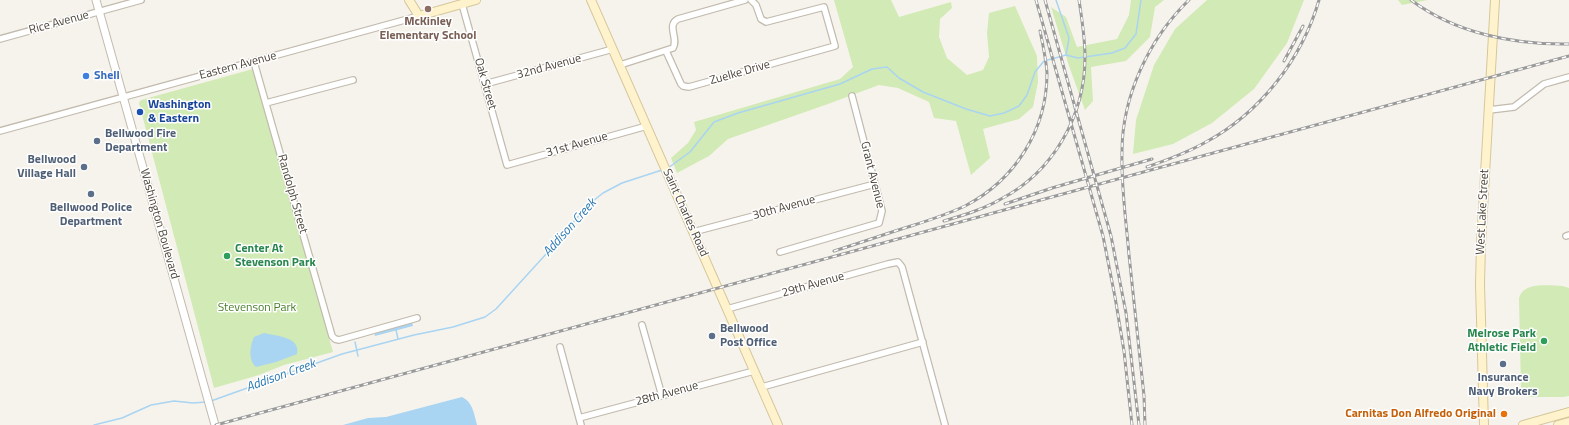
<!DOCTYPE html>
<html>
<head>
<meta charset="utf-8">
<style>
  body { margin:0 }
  canvas { display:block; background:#f6f3ec }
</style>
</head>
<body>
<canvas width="1569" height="425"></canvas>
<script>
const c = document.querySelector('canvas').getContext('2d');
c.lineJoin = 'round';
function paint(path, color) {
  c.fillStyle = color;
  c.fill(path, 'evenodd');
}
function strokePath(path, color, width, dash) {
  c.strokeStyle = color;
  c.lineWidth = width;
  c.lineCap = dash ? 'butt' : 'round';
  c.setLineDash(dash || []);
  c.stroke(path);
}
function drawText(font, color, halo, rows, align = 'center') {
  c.font = font + ' "Titillium Web",sans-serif';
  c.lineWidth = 3;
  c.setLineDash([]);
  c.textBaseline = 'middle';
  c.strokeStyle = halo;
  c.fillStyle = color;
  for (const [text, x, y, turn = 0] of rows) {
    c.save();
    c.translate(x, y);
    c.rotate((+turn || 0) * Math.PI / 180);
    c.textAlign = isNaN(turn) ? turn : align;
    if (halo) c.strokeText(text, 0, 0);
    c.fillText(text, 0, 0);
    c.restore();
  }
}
paint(new Path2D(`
  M834,0h57l8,17 52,-15 1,6 -12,11 -1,18 8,21 20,17 16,-5 6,-13 -2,-24 2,-20 26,-7 22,50 1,26 -5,25 -14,12 -36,10 7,29 -19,17 -15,-54 -22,-3 -5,-16 -31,-14 -19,-3 -51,19 -100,35 -19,17 -32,17 -6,-15 17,-15 8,-13 -2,-8 146,-43 13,-12z
  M1131,0h33l-9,7 -5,30 -24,24 -35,6 2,34 -8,9 -16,-44 -18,-59 15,10 11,30 40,-8 12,-24z
  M1207,0h97l-17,43 -33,46 -42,34 -39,21 -40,10 3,-34 18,-55 21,-36z
  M1398,0h30l-26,5z
  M253,69l80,283 -49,13 -25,10 -45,13 -75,-285 2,-3z
  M1563,286l6,2v108l-6,1h-34l-3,-2 -5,-7 -2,-89c4,-18 30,-13 44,-13z`), '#d2eab5');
paint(new Path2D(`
  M412,322l1,4 -38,10 -1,-4z
  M264,333c10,3 37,3 33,21l-21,8 -20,5c-8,-7 -6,-21 -2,-30z
  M462,397c11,5 12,17 15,28h-134l25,-7 18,-1z`), '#a9d4f2');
strokePath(new Path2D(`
  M1056,0l13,38 -3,17
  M668,168l22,-16 24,-30 24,-9 102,-29 32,-15 15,-2 12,11 24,14 43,17 24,7 14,-3 15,-7 8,-11 8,-23 9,-11 22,-6 12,3 34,-5 13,-5 11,-14 5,-34
  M396,330l2,9
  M355,342l3,14
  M211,401l131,-47 72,-19 39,-8 32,-10 11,-8 51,-56 41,-48 15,-12 19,-10 40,-13
  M94,425l28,-7 29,-13 23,-4 19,2 13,-1`), '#a9d4f2', 1.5);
const minor = new Path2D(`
  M462,4l45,161 140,-39
  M0,39l141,-39
  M666,51l15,33 2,2 6,1 146,-41 -11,-39 -58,15 -5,-3 -5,-14 -5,-5
  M254,62l78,274 3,3 4,1 78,-22
  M620,65l53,-17c6,-9 -7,-23 5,-29l67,-19
  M485,84l128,-35
  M266,103l87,-23
  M1489,110l25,-3 30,-23 25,-7
  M0,131l419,-115
  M693,232l182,-48
  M1566,236l3,-1
  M780,252l99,-29 3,-12 -30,-115
  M727,309l161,-45 10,-2 4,5 43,158
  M642,325l20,71
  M560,347l21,78
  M762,387l161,-45
  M579,418l175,-47`);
const tertiary = new Path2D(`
  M96,0l119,425`);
const secondary = new Path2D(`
  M409,0l10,16 57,-16
  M591,0l187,425
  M1484,425l-4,-141 1,-40 14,-244
  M1523,425l46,-13
  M1558,425l11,-3`);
strokePath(minor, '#c2bbae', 8);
strokePath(tertiary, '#c2bbae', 9);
strokePath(secondary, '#d6c79b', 10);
strokePath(minor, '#fff', 5.5);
strokePath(tertiary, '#fff', 7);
strokePath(secondary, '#fff3cd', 8);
const rail = new Path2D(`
  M1036,0l67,236 12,61 9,54 8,74
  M1045,0l66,236 15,77 13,112
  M1411,0c44,33 103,45 158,44
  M1284,61l19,-35
  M1147,167c20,-7 40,-14 59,-25 54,-29 96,-83 113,-142
  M1005,204l47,-16 100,-29
  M944,221c20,-6 40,-12 57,-22 52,-27 84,-83 84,-142 0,-19 -3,-38 -6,-57
  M834,251c26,-8 51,-17 77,-25 19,-6 37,-12 54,-20 50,-26 82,-76 82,-133 -1,-14 -4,-28 -7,-42
  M216,425l1353,-369
  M1145,425l-1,-29c-5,-47 -10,-94 -15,-141 -3,-35 -8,-69 -7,-103 0,-56 27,-113 67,-152`);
strokePath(rail, '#9a9a9a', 3);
strokePath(rail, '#fff', 1.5, [4.5]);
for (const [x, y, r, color] of [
  [428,9,4,"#8d6e63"],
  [86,76,4,"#3f7fe0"],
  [140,112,4,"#1a4fb4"],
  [97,141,4,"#5c6f8a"],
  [84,167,4,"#5c6f8a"],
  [91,194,4,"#5c6f8a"],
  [227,256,4,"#2e9e5b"],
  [712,336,4,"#5c6f8a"],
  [1544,341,4,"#2e9e5b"],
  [1503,364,4,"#5c6f8a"],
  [1504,414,4,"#e8710a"]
]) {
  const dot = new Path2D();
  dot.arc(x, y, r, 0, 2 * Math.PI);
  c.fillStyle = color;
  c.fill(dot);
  strokePath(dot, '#fff', 1.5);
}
drawText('bold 12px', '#785e54', '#fff', [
  ["McKinley",428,22],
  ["Elementary School",428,36]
]);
drawText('12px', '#4b4439', '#fff', [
  ["Rice Avenue",59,23,-15],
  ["Eastern Avenue",238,66,-15],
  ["32nd Avenue",549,67,-15],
  ["Zuelke Drive",740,73,-16],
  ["Oak Street",485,84,74],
  ["31st Avenue",577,145,-16],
  ["Grant Avenue",872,175,76],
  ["Randolph Street",292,194,74],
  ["30th Avenue",784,208,-15],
  ["West Lake Street",1483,212,-87],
  ["Saint Charles Road",685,213,66],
  ["Washington Boulevard",159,224,74],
  ["29th Avenue",813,285,-16],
  ["28th Avenue",667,394,-15]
]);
drawText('bold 12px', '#366cbe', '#fff', [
  ["Shell",94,76]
], 'left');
drawText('bold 12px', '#164399', '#fff', [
  ["Washington",148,105],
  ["& Eastern",148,119]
], 'left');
drawText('bold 12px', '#4e5e75', '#fff', [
  ["Bellwood Fire",105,134],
  ["Department",105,148],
  ["Bellwood",76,160,"right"],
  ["Village Hall",76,174,"right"],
  ["Bellwood Police",91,208,"center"],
  ["Department",91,222,"center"],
  ["Bellwood",720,329],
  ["Post Office",720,343],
  ["Insurance",1503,378,"center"],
  ["Navy Brokers",1503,392,"center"]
], 'left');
drawText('bold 12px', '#27864d', '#fff', [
  ["Center At",235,249],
  ["Stevenson Park",235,263],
  ["Melrose Park",1536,334,"right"],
  ["Athletic Field",1536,348,"right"]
], 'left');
drawText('12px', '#4a7f2a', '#fff', [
  ["Stevenson Park",257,308]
]);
drawText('bold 12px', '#c56008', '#fff', [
  ["Carnitas Don Alfredo Original",1496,414]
], 'right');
drawText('italic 13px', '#2e7ab2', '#fff', [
  ["Addison Creek",570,228,-48],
  ["Addison Creek",281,376,-20]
]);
</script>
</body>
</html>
